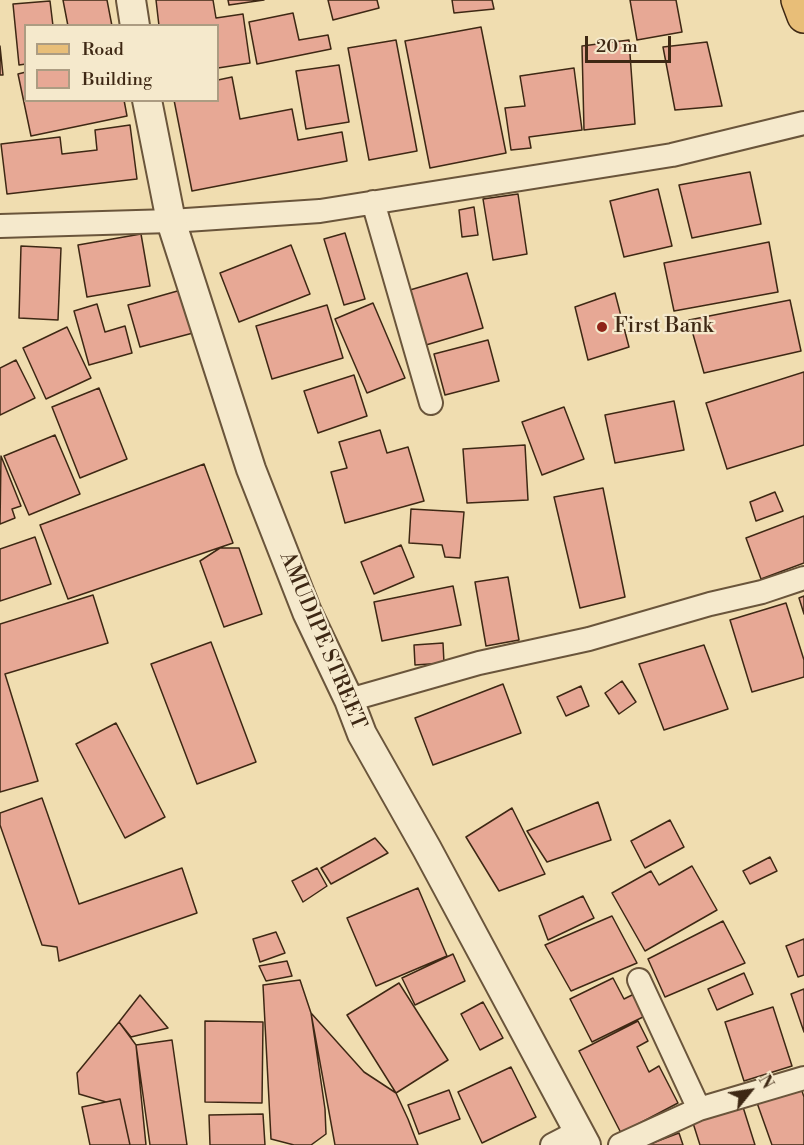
<!DOCTYPE html>
<html>
<head>
<meta charset="utf-8">
<style>
  body { margin:0 }
  #map { position:relative; width:804px; height:1145px; overflow:hidden; background:#f0ddb0; font-family:"Libre Bodoni",serif }
  canvas { display:block }
  .legend { position:absolute; left:24px; top:24px; width:195px; height:78px; box-sizing:border-box; background:#f5e9cc; border:2px solid #ac9c82; margin:0; padding:8px 10px; list-style:none; font-size:18px; color:#3e2814 }
  .legend li { display:flex; align-items:center; gap:12px; height:30px }
  .legend b { width:30px; border:2px solid #ac9c82 }
  .north { position:absolute; left:720px; top:1061px; width:60px; height:60px; -webkit-text-stroke:4px #f5e9cc; paint-order:stroke; rotate:60deg; font-size:16px; font-weight:700; line-height:24px; text-align:center; color:#3e2814 }
  .north::after { content:''; display:block; margin:auto; width:21px; height:27px; background:#3e2814; clip-path:polygon(50% 0,100% 100%,50% 72%,0 100%) }
  .scale { position:absolute; left:585px; top:36px; width:86px; height:27px; box-sizing:border-box; border:3px solid #3e2814; border-top:0; padding-left:8px; font-size:18px; line-height:21px; white-space:nowrap; color:#3e2814; -webkit-text-stroke:4px #f5e9cc; paint-order:stroke }
</style>
</head>
<body>
<div id="map">
<canvas width="804" height="1145"></canvas>
<ul class="legend">
<li><b style="height:8px;background:#e8be78"></b>Road</li>
<li><b style="height:16px;background:#e7a895"></b>Building</li>
</ul>
<div class="north">N</div>
<div class="scale">20 m</div>
</div>
<script>
const c = document.querySelector('canvas').getContext('2d');
c.lineJoin = 'round';
function paint(path, color) {
  c.fillStyle = color;
  c.fill(path, 'evenodd');
}
function strokePath(path, color, width, dash) {
  c.strokeStyle = color;
  c.lineWidth = width;
  c.lineCap = dash ? 'butt' : 'round';
  c.setLineDash(dash || []);
  c.stroke(path);
}
function drawText(font, color, halo, rows, align = 'center') {
  c.font = font + ' "Libre Bodoni",serif';
  c.lineWidth = 4.5;
  c.setLineDash([]);
  c.textBaseline = 'middle';
  c.strokeStyle = halo;
  c.fillStyle = color;
  for (const [text, x, y, turn = 0] of rows) {
    c.save();
    c.translate(x, y);
    c.rotate((+turn || 0) * Math.PI / 180);
    c.textAlign = isNaN(turn) ? turn : align;
    if (halo) c.strokeText(text, 0, 0);
    c.fillText(text, 0, 0);
    c.restore();
  }
}
const building = new Path2D(`
  M63,0h44l5,26h-44z
  M156,0h57l3,18 27,-4 7,49 -32,5v-42h-59z
  M228,0h36l-35,5z
  M328,0h49l2,8 -46,12z
  M452,0h40l2,9 -40,4z
  M630,0h46l6,32 -45,8z
  M50,1l3,25h-27v38l-7,1 -6,-61z
  M293,13l6,27 29,-5 3,14 -74,15 -8,-42z
  M481,27l25,126 -76,15 -25,-127z
  M396,40l21,111 -48,9 -21,-112z
  M629,40l6,84 -51,6 -2,-84z
  M707,42l15,64 -47,4 -12,-63z
  M0,46l3,29h-3z
  M339,65l10,57 -43,7 -10,-58z
  M574,68l8,62 -53,7 2,11 -20,2 -6,-42 20,-2 -5,-30z
  M26,72v28h98l3,16 -96,20 -13,-62z
  M232,77l8,42 52,-10 6,31 44,-8 5,29 -155,30 -18,-91h44v-20z
  M130,125l7,54 -130,15 -6,-50 59,-7 2,17 35,-4 -2,-20z
  M750,172l11,52 -69,14 -13,-53z
  M658,189l14,57 -48,11 -14,-56z
  M518,194l9,60 -34,6 -10,-61z
  M474,207l4,28 -16,2 -3,-27z
  M345,233l20,66 -21,6 -20,-66z
  M141,234l9,52 -63,11 -9,-52z
  M769,242l9,50 -104,19 -10,-48z
  M291,245l19,49 -71,28 -19,-49z
  M21,246l40,2 -3,72 -39,-2z
  M467,273l16,55 -57,17 -16,-55z
  M181,290l12,43 -53,14 -12,-42z
  M615,293l14,54 -41,13 -13,-53z
  M790,300l11,51 -97,22 -15,-53z
  M373,303l32,75 -38,15 -32,-74z
  M97,304l8,28 20,-6 7,27 -43,12 -15,-54z
  M327,305l16,53 -71,21 -16,-53z
  M67,327l24,51 -45,21 -23,-51z
  M488,340l11,41 -54,14 -11,-41z
  M16,360l19,38 -35,17v-47z
  M804,372v73l-77,24 -21,-66z
  M354,375l13,41 -49,17 -14,-42z
  M99,388l28,71 -47,19 -28,-71z
  M674,401l10,49 -69,13 -10,-48z
  M564,407l20,52 -42,16 -20,-53z
  M380,430l7,23 21,-6 16,54 -79,22 -14,-51 16,-4 -8,-26z
  M55,435l25,59 -51,21 -25,-59z
  M525,445l3,55 -61,3 -4,-54z
  M1,456l20,50 -9,3 3,9 -15,6z
  M204,464l29,79 -165,56 -28,-74z
  M603,488l22,109 -45,11 -26,-111z
  M775,492l8,19 -27,10 -6,-19z
  M411,509l53,3 -4,46 -15,-1 -3,-12 -33,-2z
  M804,516v47l-43,16 -15,-41z
  M35,537l16,47 -51,17v-52z
  M401,545l13,32 -40,17 -13,-32z
  M220,548h19l23,66 -38,13 -24,-66z
  M508,577l11,63 -33,6 -11,-64z
  M453,586l8,39 -79,16 -8,-39z
  M93,595l15,48 -103,31 33,107 -38,11v-168z
  M804,596v18l-5,-16z
  M786,603l18,57v17l-52,15 -22,-72z
  M211,642l45,120 -59,22 -46,-120z
  M443,643l1,20 -29,2 -1,-20z
  M704,645l24,64 -64,21 -25,-66z
  M622,681l14,21 -17,12 -14,-21z
  M503,684l18,49 -88,32 -18,-47z
  M581,686l8,20 -23,10 -9,-19z
  M116,723l49,94 -40,21 -49,-94z
  M42,798l37,106 103,-36 15,45 -138,48 -2,-14 -15,-2 -42,-120v-12z
  M598,802l13,38 -64,22 -20,-31z
  M512,808l33,66 -46,17 -33,-54z
  M670,820l14,27 -39,21 -14,-27z
  M375,838l13,15 -57,31 -10,-16z
  M770,857l7,14 -27,13 -7,-13z
  M692,866l25,44 -72,41 -33,-58 39,-22 8,14z
  M317,868l10,18 -24,16 -11,-21z
  M418,888l29,68 -71,30 -29,-68z
  M583,896l11,22 -46,22 -9,-24z
  M612,916l25,47 -66,28 -26,-46z
  M723,921l22,42 -80,34 -17,-38z
  M276,932l9,21 -25,9 -7,-23z
  M804,939v36l-6,2 -12,-31z
  M453,954l12,27 -50,24 -13,-27z
  M287,961l5,15 -26,5 -7,-15z
  M744,973l9,21 -36,16 -9,-21z
  M613,978l11,21 10,-5 11,22 -53,26 -22,-43z
  M300,980l11,33 14,96 1,25 -15,11h-17l-23,-6 -8,-154z
  M399,983l49,77 -52,33 -49,-78z
  M804,989v43l-13,-38z
  M140,995l28,33 -37,9 -12,-15z
  M483,1002l20,36 -23,12 -19,-36z
  M773,1007l19,59 -48,15 -19,-59z
  M311,1013l53,59 32,21 12,26 10,26h-83z
  M205,1021l58,1 -1,81 -57,-1z
  M638,1021l10,20 -11,6 12,25 10,-6 19,37 -57,30 -42,-82z
  M119,1022l17,23 10,100h-16l-10,-46 -14,3 -27,-8 -2,-21z
  M172,1040l15,105h-37l-14,-100z
  M511,1067l25,50 -54,26 -24,-51z
  M800,1085l4,12v48h-32l-16,-45z
  M449,1090l11,29 -41,15 -11,-29z
  M120,1099l10,46h-40l-8,-38z
  M743,1107l12,38h-55l-7,-22z
  M263,1114l2,31h-55l-1,-30z
  M679,1133l4,12h-36z`);
paint(building, '#e7a895');
strokePath(building, '#3e2814', 1.5);
const minor = new Path2D(`
  M373,202l58,201
  M0,226l171,-5 149,-10 352,-56 132,-32
  M349,700l130,-37 110,-24 121,-35 52,-12 42,-14
  M639,980l60,129
  M552,1145l27,-14
  M620,1145l79,-36 105,-31`);
const tertiary = new Path2D(`
  M131,0l4,26
  M147,100l24,121 80,248 56,143 42,88 13,34 65,115 159,296`);
const primary = new Path2D(`
  M798,0l6,16`);
strokePath(minor, '#6a553b', 26);
strokePath(tertiary, '#6a553b', 32);
strokePath(primary, '#3e2814', 36);
strokePath(minor, '#f5e9cc', 22);
strokePath(tertiary, '#f5e9cc', 28);
strokePath(primary, '#e8be78', 33);
for (const [x, y, r, color] of [
  [602,327,6,"#8f2418"]
]) {
  const dot = new Path2D();
  dot.arc(x, y, r, 0, 2 * Math.PI);
  c.fillStyle = color;
  c.fill(dot);
  strokePath(dot, '#f5e9cc', 2);
}
drawText('21px', '#3e2814', '#f5e9cc', [
  ["First Bank",614,327]
], 'left');
drawText('21px', '#3e2814', '#f5e9cc', [
  ["AMUDIPE STREET",322,641,67]
]);
</script>
</body>
</html>
